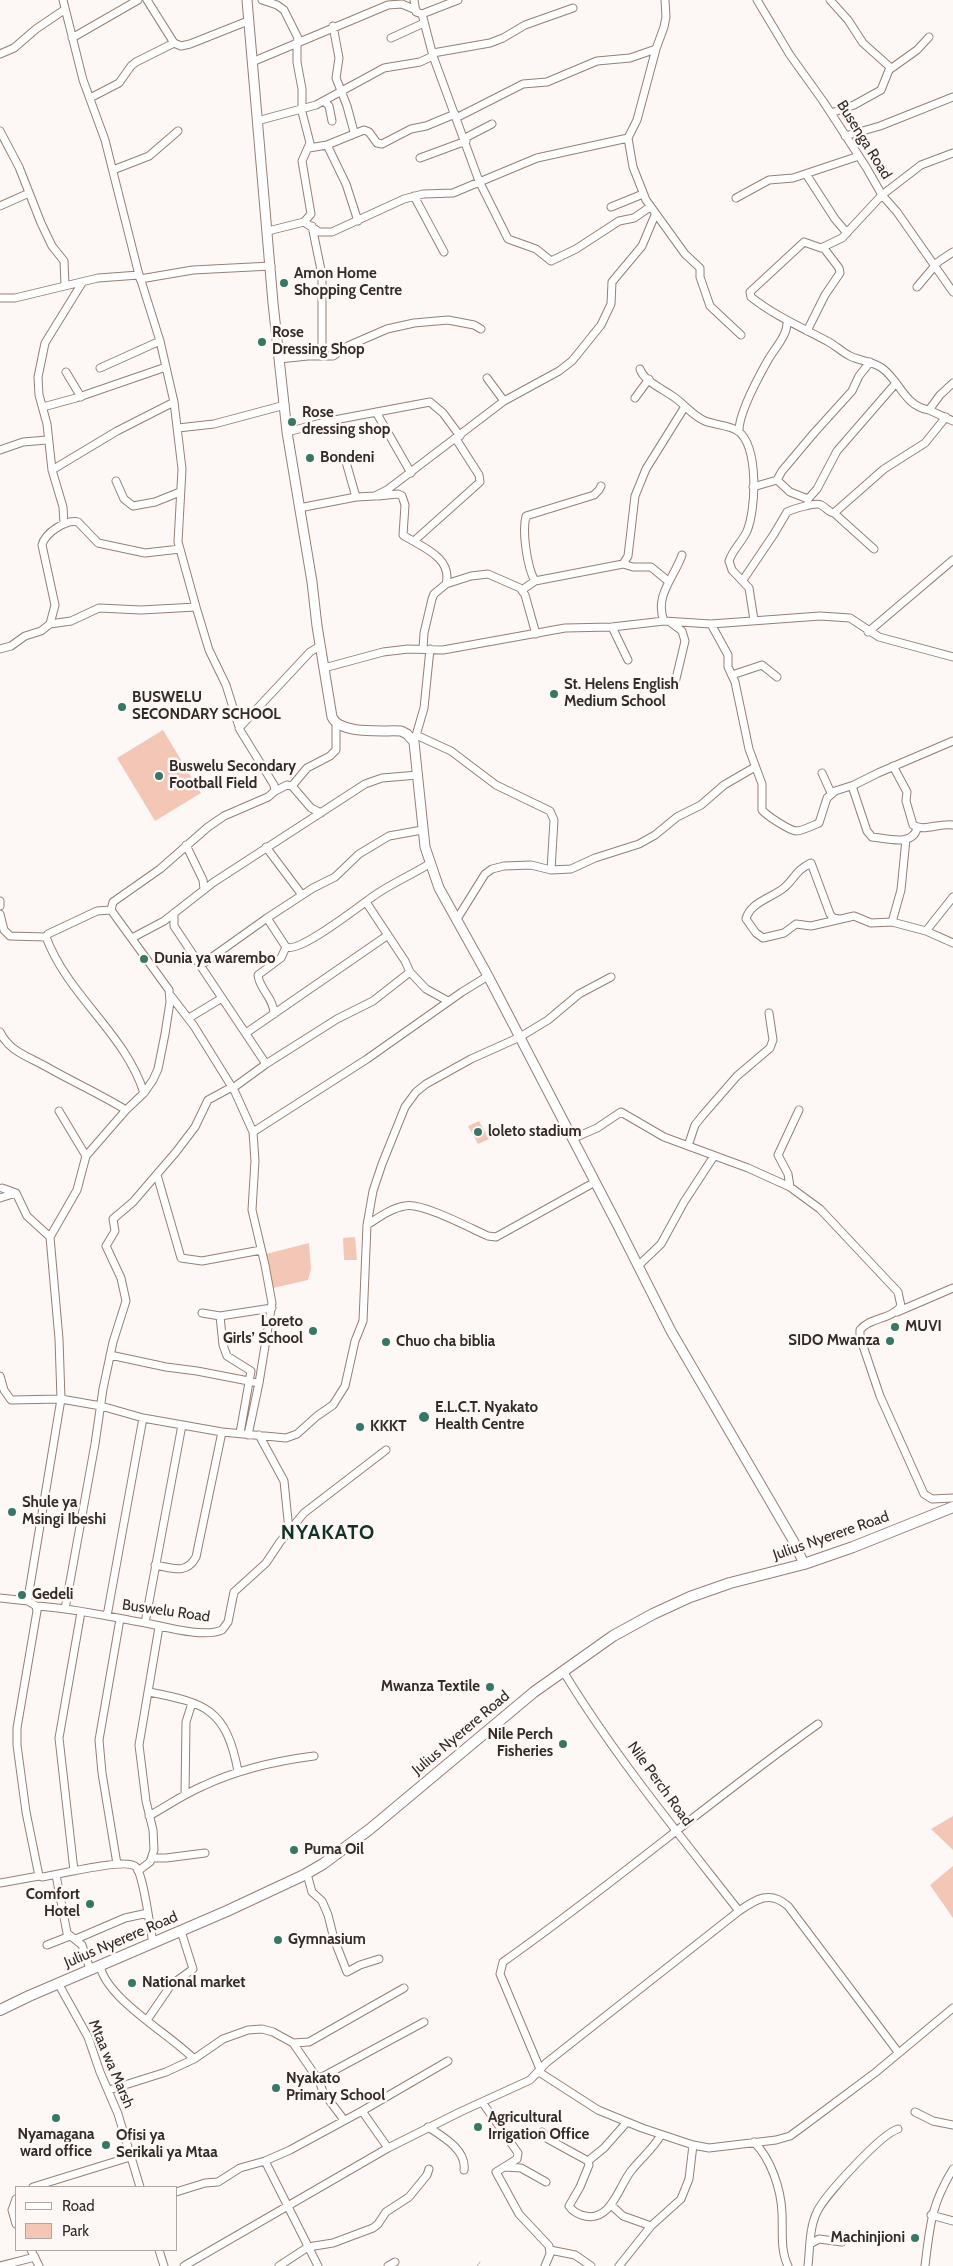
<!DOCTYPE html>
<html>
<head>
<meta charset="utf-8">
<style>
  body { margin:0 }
  #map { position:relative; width:953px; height:2266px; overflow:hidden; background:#fdf8f6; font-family:Cabin,sans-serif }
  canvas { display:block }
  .legend { position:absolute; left:15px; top:2186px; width:162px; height:65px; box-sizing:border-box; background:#fdf8f6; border:1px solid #ada6a3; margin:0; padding:6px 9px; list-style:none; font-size:15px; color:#342b27 }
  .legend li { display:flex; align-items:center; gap:10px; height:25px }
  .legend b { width:25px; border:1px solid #ada6a3 }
</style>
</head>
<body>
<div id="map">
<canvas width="953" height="2266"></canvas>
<ul class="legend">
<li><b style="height:6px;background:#fff"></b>Road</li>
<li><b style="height:14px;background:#f4c6b5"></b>Park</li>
</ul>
</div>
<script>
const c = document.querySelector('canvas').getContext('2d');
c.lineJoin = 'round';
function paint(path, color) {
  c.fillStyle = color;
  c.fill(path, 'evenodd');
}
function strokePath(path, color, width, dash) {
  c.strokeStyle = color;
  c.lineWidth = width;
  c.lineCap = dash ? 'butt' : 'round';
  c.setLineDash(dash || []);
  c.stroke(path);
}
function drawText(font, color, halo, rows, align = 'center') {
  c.font = font + ' Cabin,sans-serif';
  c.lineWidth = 5;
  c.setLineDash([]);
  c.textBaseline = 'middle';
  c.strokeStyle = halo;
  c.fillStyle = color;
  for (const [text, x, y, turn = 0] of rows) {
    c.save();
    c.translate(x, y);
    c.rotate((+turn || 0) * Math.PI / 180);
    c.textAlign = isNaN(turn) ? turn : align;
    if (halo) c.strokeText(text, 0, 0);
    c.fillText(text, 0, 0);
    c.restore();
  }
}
paint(new Path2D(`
  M163,730l38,63 -46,28 -38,-63z
  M479,1121l10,18 -11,5 -10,-18z
  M355,1237l2,23h-13l-1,-22z
  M309,1243l2,26 -3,11 -35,8 -7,-34z
  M953,1816v34l-22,-21z
  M953,1866v52l-23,-33z`), '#f4c6b5');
strokePath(new Path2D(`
  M477,2266l3,-4`), '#d1a291', 1);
const minor = new Path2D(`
  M63,0l20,80 22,60 33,131 22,70 14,61 8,67 -4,73 18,65 13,43 17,35 14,45 34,55 1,6 -7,6 -44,19 -16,11 -48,42 -47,33 -2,8 58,80 1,12 -5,32 -7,35 -5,11 -9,13 -18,17 -40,46 -9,34 -27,47 9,102 2,60 -33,199v3l8,5 1,5 -20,117v17l9,67 13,64 3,1c15,-2 85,-20 94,-10 8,9 14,62 17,76
  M147,0l27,43 7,3 9,-2 58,-23
  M262,0l15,5 7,5 15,30
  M414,0l2,12 6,2 36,-14
  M665,0l1,17 -2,10 -8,22 -19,71 -9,18 5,29 13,33 39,54 15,14v9l10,29 31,29
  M757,0l33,55 33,46 43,66 16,28 15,17 56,80
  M830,0l18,20 15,23 28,25
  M422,14l11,42 46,125 29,58 28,10 15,12 25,-12 43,-28 15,-3 16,-11
  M333,26l6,32 -3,20 11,28 7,26
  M72,38l66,-38
  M391,38l33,-15
  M433,53l57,-10 13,-5 22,-13 48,-17
  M0,54l14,-6 22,-19 28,-19
  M252,62l136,-57 14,-1 14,6
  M90,98l29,-15 12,-17 5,-4 38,-19
  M324,101l5,5 3,15
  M831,113l23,-8 27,-15 8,-20 28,-20 12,-13
  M456,118l67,-34 24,-2 50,-21 33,-3 26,-9
  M257,121l59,-16 68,-37 36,-6 13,-6
  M0,131l19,36 22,56 11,23 12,15 1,24
  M845,136l35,-10 73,-29
  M465,138l27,-14
  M327,145l19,39 12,37
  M309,148l18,-3 37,-15 5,2 8,11 5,1 29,-15 15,-3 29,-12
  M953,153l-32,12 -39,30 -40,43 -21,10 -17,-6 -54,50 1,5c24,19 50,30 76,44 8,4 15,11 23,15 10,5 22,5 32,12 18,13 22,38 47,42l11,-15 13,-12
  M420,158l46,-17
  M113,170l36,-14 29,-25
  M806,174l29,45 12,14
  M414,196l30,56
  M736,198l33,-18 24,-2 66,-22
  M0,206l29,-13
  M611,207l32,-13
  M304,222l15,10h13l72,-33 19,-5 30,-1 84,-35 91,-20
  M312,226l10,49v80
  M268,231l36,-9 7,-8 -9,-53 8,-18 -8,-31v-23l-5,-27v-21
  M140,279l53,-9 78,-4
  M917,287l21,-25 15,-10
  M0,298h15l83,-20 41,-3
  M807,331l18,-36 15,-22 -1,-5 -16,-21
  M279,359l29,-3h25l15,-10 39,-17 27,-6 34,-3 26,5 7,4
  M100,368l60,-27
  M640,369c3,11 22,20 31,26 13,8 20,20 34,26 10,4 24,4 33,10 21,16 18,78 9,100 -5,11 -14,18 -18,30l3,9 17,18 5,32
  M66,372l15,25
  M487,378l17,23
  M635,398l14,-19
  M43,407l33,-9 90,-31
  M929,410l24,11
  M376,412l35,61
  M178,428l36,-4 71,-19
  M287,432l42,-11 101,-19 13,11 17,23
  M739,432c-1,-18 20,-56 29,-72 7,-12 20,-25 19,-39
  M0,450l23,-8 24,-2
  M346,462l10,35
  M52,470l65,-39 57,-29
  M777,480l13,12 18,7v4
  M116,481l8,18 9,7 22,-4 25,-10
  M601,486l-2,4 -5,5 -68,21c-4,16 1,51 9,65l88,-17 10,3h18l17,14
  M753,487l24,-7 5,-9 32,-38 38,-42 7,-15 11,-14
  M378,496l20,-2 4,2 3,9 -2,30c18,12 50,22 43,49l-12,10 -2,5 -8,34 -1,16
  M808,499l9,-10 20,-38 59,-68
  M299,508l57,-11 19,-1 12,-6 117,-89 55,-30 13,-10 29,-36 10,-21 1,-22 30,-36 13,-31
  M834,513l50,-44 41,-26 21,-26
  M64,524l-1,-17 -11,-37 -5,-46 -8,-29 -1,-18 7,-34 37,-60
  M414,541l66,-59 -1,-7 -23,-36
  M623,564l5,-8 7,-60 11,-27 38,-61
  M743,580l31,-46 13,-22c6,-3 29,-10 34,-7 6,3 7,7 13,8l40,36
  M446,584l25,-8 17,-2 32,14 5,7 11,39
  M522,590l13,-9
  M664,621c-10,-25 10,-43 18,-66
  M670,622l12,9 3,10 -10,42
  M50,624l5,-19 -13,-60c3,-12 24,-26 36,-23l20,21 47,10 35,-4
  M711,624l17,31v12l7,15 14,67 13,35v26c5,6 27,20 34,21 6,0 18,-6 23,-8l8,-25 8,-7 19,-6 24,-12 75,-32
  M612,627l16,33
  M868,632l85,-72
  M0,649l11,-3 14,-10 16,-5 9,-7 21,-3 28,-13 42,2 55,-3
  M324,668l59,-16 25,-3 35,1 122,-22 47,-1 52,-6 47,3 109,-8 30,2 29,19 74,20
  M732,675l30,-10 15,12
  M239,728l71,-76 10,-6
  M416,735l35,16 45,34 54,26 4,9 -3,50
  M415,739l9,-31 6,-59
  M893,766l14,26 -1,9 7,24c11,7 25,-2 40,0
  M822,773l9,20
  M292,786l15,-18 23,-12 6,-6v-26
  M852,786l15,45 5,6c14,1 41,10 45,-9
  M275,791l12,-6 5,1 19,22 10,5
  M186,845l17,35 1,9
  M266,847l36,48
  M0,901v5
  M366,902l39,59 5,11 16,17 22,12
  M111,910l-14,1 -49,23 -2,3c22,59 79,96 98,156
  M174,913v13l92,138
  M0,914l4,16 6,6 36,1
  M267,918l19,29c14,7 78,-45 92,-54 17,-11 35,-19 51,-29
  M457,919l28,-45 7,-5 12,-3 27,-1 20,5 20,-1 24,-11 44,-14 16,-9 22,-18 24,-12 23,-20 31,-18
  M839,919l-6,-1 -3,-4 -19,-51c-16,8 -15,14 -26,24 -11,10 -35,15 -39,32l10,14 7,5 21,-5 12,-9 15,2 43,-10 17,7 21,-1 34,9 27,12
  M892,922l9,-32 5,-51
  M926,931l27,-34
  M132,938l32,-17 50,-39 151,-98 17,-6 36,-3
  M201,965l66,-47 46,-30 22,-11 24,-23 30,-18 33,-6
  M171,996l23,30 41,66 18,40 2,29 -3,49 13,55 7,38 -13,80 -11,52
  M274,1014c0,-16 -15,-25 -16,-39l23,-17 5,-11
  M189,1018l33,-20
  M0,1032c9,19 27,24 45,34 26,15 55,28 81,44
  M246,1033l142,-98
  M233,1088l33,-24 71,-45 36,-18 37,-29
  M59,1111l27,45
  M253,1132l114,-73 95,-67 26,-16
  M572,1139l25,-11 24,-16 43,25 84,31 42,19 30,22 78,83 3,14c-10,14 -31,11 -41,24v7l20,59 44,98 8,5 21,-1
  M688,1146l7,-21 8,-10 34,-39 33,-28 3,-8 -4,-27
  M157,1175l24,83 21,3 59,-11
  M790,1187l-2,-13 -10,-19 21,-45
  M2,1188l14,5 11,23 23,21
  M0,1198l16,-5
  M367,1225c11,-7 24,-17 38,-19 16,-4 65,22 83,30l8,1 99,-55
  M638,1266l23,-22 23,-42 30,-46
  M897,1312l56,-24
  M202,1313l18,3 52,-8
  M220,1316l3,29 4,11 24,15 -11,62
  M110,1355l56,12 31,4 62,12
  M0,1376l4,14 7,10 50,-1 40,7 42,12 79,14 64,6 11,-4 20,-18 16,-11 12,-19 10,-45 8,-20 4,-96 6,-34 9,-27 23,-57 11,-15 10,-8 45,-25 49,-22 28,-17 31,-26 32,-17
  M259,1435l25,46 5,49
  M155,1565c18,3 31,10 41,-8l26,-125
  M0,1598l28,3
  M36,1606c37,2 74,11 110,17 20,4 58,15 76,7l6,-8 6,-30 32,-29 14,-21 24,-29 82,-63
  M65,1609l30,-165 8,-55 10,-47 13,-41 -5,-23 -15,-32 9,-15 -2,-12 20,-17 43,-50 19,-25 13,-27 24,-13
  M107,1616l36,-198
  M145,1623l37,-198
  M563,1671c51,84 115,162 176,240
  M149,1692c57,11 77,17 89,79
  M185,1795l1,-73 6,-19
  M149,1816c18,-10 35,-22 54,-30 36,-17 72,-25 111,-30
  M152,1858h14l39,-5
  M117,1864l-15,-91 -3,-33 21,-121
  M74,1871l-15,-133 22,-126
  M138,1871l12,-9 4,-12 -1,-20 -7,-29 -7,-56 20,-118
  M307,1874l5,18 10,9 6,14 6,24 13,33 13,-7 19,-6
  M56,1875l11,58 15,12 8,24
  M0,1883l39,-7
  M76,1939l49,-21 23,-5
  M47,1945l23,-9
  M100,1965c5,33 71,70 94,94
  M58,1983l30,54 12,35 18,42 22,73
  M147,2020l24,-35 22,-16 -12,-38
  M293,2043l22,32 7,2 102,-55
  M540,2069l-40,-95 3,-12c108,-76 208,-162 315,-238
  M539,2072l59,38 44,18 51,17 16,3 67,-8 14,-4 15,-11 71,-53 77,-64
  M318,2077l5,15 21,28
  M109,2090l57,-18 28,-13 29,-20 25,-9 14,-1 11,3 20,11 16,-1 95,-54
  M482,2102l36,51 -1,6 -21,13 23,42 30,32 1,8 -5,12
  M915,2112l18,9 20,4
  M428,2127c14,9 39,23 36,43
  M542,2132l6,7 40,22 1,4 -9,22 -11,19c3,5 10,9 16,10 26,6 34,-30 46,-45 10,-13 22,-22 30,-36
  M754,2142c17,17 27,47 28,71 1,17 -2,37 6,53
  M388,2148l-26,-37 86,-50
  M265,2161l53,105
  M588,2161l16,-13 23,-26
  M504,2167l17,1 25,14
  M33,2187l97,-30
  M176,2192l29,-9 13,-1 22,-14 25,-7 25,-11 72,-39
  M16,2199l-4,11 4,14
  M611,2205l12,11 28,10
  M931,2215l22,6
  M810,2244l9,-5 23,3
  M31,2250l8,16
  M159,2250l5,16
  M550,2250l25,5 16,11
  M0,2266l35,-9
  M184,2266l204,-118 72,-36 70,-32 16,-17 193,-152c17,-12 31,-21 49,-5l110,146
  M279,2266l29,-19 25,-4 40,-15 5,-4 8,-12 23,-15 18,-22 2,-6
  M388,2266l7,-4
  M619,2266l32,-40 30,-27 8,-20 4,-34
  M808,2266c2,-17 1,-38 9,-54 7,-16 65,-79 81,-83
  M925,2266c5,-41 6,-61 28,-97`);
const major = new Path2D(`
  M247,0l26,303 14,129 25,150 5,44 15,91c8,18 51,13 69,14l6,3 7,8 11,105 14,41 49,88 129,248 54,107 123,211 10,22`);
const highway = new Path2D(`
  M0,2010l29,-14 198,-85 77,-36 19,-11 47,-35 164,-137 79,-56 40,-22 37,-17 40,-14 74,-19 49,-17 100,-40`);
strokePath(minor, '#957f76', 9);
strokePath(major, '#957f76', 11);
strokePath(highway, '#957f76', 12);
strokePath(minor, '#fff', 7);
strokePath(major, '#fff', 9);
strokePath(highway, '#fff', 10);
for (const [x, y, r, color] of [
  [284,283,5,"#367766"],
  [262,342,5,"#367766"],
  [292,422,5,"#367766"],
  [310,458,5,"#367766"],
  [554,694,5,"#367766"],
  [122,707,5,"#367766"],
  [159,776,5,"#367766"],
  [144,959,5,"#367766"],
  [478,1132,5,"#367766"],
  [895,1327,5,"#367766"],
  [313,1331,5,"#367766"],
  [890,1341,5,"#367766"],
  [386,1342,5,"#367766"],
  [424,1417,6,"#367766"],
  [360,1427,5,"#367766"],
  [12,1512,5,"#367766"],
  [22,1595,5,"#367766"],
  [490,1687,5,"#367766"],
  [563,1744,5,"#367766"],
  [294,1850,5,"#367766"],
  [90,1904,5,"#367766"],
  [278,1940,5,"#367766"],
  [132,1983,5,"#367766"],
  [276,2088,5,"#367766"],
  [56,2118,5,"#367766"],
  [478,2127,5,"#367766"],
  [106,2145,5,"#367766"],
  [915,2238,5,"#367766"]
]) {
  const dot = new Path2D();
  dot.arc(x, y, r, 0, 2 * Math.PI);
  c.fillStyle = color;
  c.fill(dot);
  strokePath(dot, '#fdf8f6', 2);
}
drawText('15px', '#342b27', '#fdf8f6', [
  ["Busenga Road",864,140,58],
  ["Julius Nyerere Road",831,1536,-19],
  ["Buswelu Road",166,1611,8],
  ["Julius Nyerere Road",461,1733,-40],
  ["Nile Perch Road",660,1784,54],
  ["Julius Nyerere Road",121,1940,-23],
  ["Mtaa wa Marsh",111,2064,67]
]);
drawText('bold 15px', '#342b27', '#fdf8f6', [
  ["Amon Home",294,274],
  ["Shopping Centre",294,291],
  ["Rose",272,333],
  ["Dressing Shop",272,350],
  ["Rose",302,413],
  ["dressing shop",302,430],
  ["Bondeni",320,458],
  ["St. Helens English",564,685],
  ["Medium School",564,702],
  ["BUSWELU",132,698],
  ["SECONDARY SCHOOL",132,715],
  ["Buswelu Secondary",169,767],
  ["Football Field",169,784],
  ["Dunia ya warembo",154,959],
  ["loleto stadium",488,1132],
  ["Loreto",303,1322,"right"],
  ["Girls’ School",303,1339,"right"],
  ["MUVI",905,1327],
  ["SIDO Mwanza",880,1341,"right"],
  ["Chuo cha biblia",396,1342],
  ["E.L.C.T. Nyakato",435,1408],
  ["Health Centre",435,1425],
  ["KKKT",370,1427],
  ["Shule ya",22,1503],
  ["Msingi Ibeshi",22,1520],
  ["Gedeli",32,1595],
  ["Mwanza Textile",480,1687,"right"],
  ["Nile Perch",553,1735,"right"],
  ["Fisheries",553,1752,"right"],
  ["Puma Oil",304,1850],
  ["Comfort",80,1895,"right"],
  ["Hotel",80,1912,"right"],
  ["Gymnasium",288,1940],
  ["National market",142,1983],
  ["Nyakato",286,2079],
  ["Primary School",286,2096],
  ["Agricultural",488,2118],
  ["Irrigation Office",488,2135],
  ["Nyamagana",56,2135,"center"],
  ["ward office",56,2152,"center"],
  ["Ofisi ya",116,2136],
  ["Serikali ya Mtaa",116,2153],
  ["Machinjioni",905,2238,"right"]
], 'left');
c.letterSpacing = '1px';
drawText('bold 20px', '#123129', '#fdf8f6', [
  ["NYAKATO",328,1533]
]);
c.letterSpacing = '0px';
</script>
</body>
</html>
